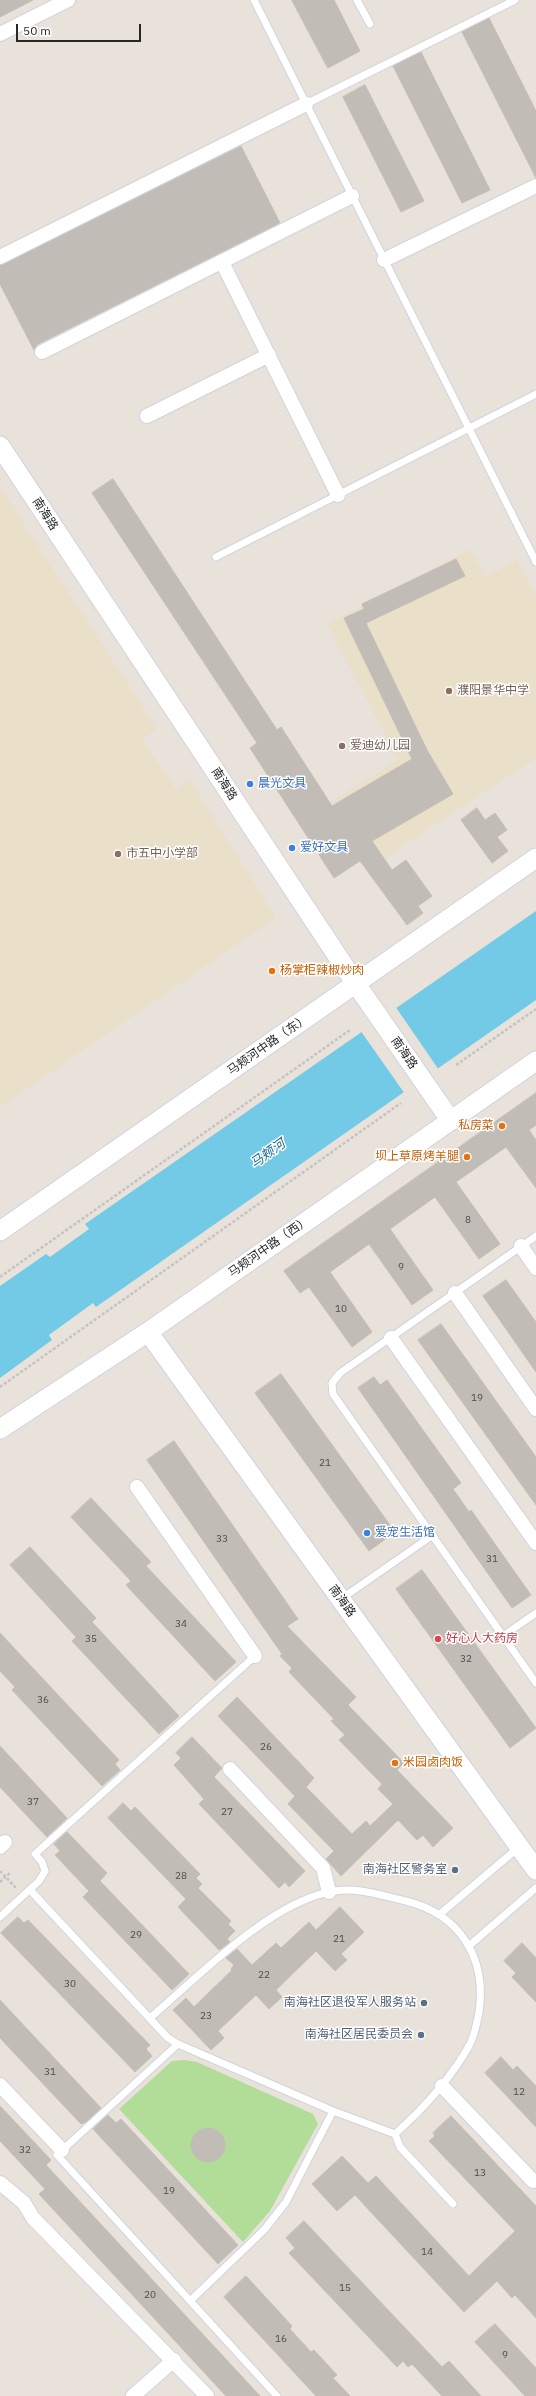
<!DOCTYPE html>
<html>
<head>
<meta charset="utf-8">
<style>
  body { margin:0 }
  #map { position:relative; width:536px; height:2396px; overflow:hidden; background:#e9e2da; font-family:"IBM Plex Sans",sans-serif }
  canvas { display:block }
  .scale { position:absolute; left:16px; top:24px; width:125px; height:18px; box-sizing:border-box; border:2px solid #272727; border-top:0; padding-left:5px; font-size:12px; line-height:14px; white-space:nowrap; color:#272727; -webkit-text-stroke:3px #fff; paint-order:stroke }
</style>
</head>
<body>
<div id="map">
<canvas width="536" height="2396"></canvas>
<div class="scale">50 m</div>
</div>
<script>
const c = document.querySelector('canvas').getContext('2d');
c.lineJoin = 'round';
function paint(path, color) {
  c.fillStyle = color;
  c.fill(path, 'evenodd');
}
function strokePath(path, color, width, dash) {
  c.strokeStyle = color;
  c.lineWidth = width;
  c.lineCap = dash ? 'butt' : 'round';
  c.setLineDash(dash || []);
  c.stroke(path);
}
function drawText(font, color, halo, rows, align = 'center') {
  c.font = font + ' "IBM Plex Sans","Noto Sans SC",sans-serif';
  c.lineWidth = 3;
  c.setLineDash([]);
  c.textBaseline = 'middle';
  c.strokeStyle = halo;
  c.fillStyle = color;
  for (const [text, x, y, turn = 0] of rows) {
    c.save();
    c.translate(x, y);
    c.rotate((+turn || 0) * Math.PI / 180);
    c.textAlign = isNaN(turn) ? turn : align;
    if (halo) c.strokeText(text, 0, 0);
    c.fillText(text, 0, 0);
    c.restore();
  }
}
paint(new Path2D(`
  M0,487l157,242 -15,10 34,50 14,-9 86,138 -276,189z
  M470,549l15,28 32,-17 19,36v162l-162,107 -42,-64 66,-41 -71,-136z`), '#eadfc9');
paint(new Path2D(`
  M185,2060l12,2 116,52 5,10 -48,87 -27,31 -124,-133 53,-48z`), '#b1dd99');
paint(new Path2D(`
  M536,911v89l-440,307 -3,-4 -44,32 3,5 -52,38v-92l46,-32 4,3 39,-28 -4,-5z`), '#72cae6');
paint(new Path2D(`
  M395,1006l44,64 -34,24 -45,-64z`), '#e9e2da');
const building = new Path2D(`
  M0,0h33l-33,17z
  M292,0h42l26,51 -32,17z
  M489,18l47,93v67l-74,-146z
  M421,52l69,138 -28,13 -69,-137z
  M365,85l59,116 -23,11 -58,-115z
  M241,146l39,77 -242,121 -4,6 -34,-66v-19z
  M113,479l164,251 4,-3 51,79 80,-47 -68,-141 20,-9 -2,-5 94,-45 9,17 -99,47 61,127 26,44 -81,47 20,29 14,-10 26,36 -14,10 5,7 -16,12 -47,-64 -26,17 -84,-130 7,-5 -165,-250z
  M477,808l8,12 10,-7 12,17 -10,7 11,14 -16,12 -31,-43z
  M536,1093v32l-7,5 7,10v48l-30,-41 -50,35 44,62 -21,15 -44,-62 -45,32 43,61 -21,15 -43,-61 -39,28 42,60 -20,15 -43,-60 -9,6 -16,-22z
  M506,1280l30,42v50l-53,-76z
  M441,1324l95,133v48l-118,-165z
  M281,1374l114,158 -26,19 -114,-158z
  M374,1377l6,8 7,-5 74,103 -8,6 16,23 2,-2 60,85 -19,13 -154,-220z
  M174,1441l124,178 -11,7 69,71 -8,8 56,58 -7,7 56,58 -20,19 -10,-12 -6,5 -19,-20 -57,56 -15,-17 8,-8 -46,-47 7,-8 -77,-80 19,-19 77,81 -8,9 46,47 14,-13 4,5 23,-22 -15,-15 4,-5 -43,-44 6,-5 -14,-14 3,-2 -45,-47 3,-4 -12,-12 2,-2 -135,-194z
  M91,1498l60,64 -5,4 90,96 -21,19 -89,-96 5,-4 -60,-64z
  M30,1547l66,71 -4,4 87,94 -20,18 -87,-93 4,-4 -66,-72z
  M422,1570l114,158 -26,20 -114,-159z
  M0,1633l119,127 -4,4 5,6 -18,16 -90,-96 3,-3 -15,-16z
  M192,1737l30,31 -8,9 91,94 -16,16 -4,-5 -6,6 -80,-84 5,-5 -30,-34 7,-7 -5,-5z
  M0,1746l67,72 -20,19 -47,-50z
  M123,1803l8,8 4,-4 65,67 -4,4 6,6 -4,4 33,33 -3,3 7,7 -8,8 3,3 -11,8 -41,-43 8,-8 -78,-81z
  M67,1832l40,41 -7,8 89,93 -17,16 -89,-93 6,-6 -34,-36 5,-4 -6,-7z
  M340,1907l24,25 -23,22 6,6 -12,11 -19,-20 -40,39 6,7 -13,12 -13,-14 -38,36 6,7 -13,12 -38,-40 13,-12 8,9 38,-37 -1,-1 3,-4 -8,-7 11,-9 15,16 24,-22 5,5 28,-26 7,8z
  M18,1917l6,6 4,-3 122,125 -4,4 6,7 -17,16 -134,-139z
  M522,1943l14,15v44l-24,-25 4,-4 -12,-12z
  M0,2000l101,108 -15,14 -5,2 -81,-86z
  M501,2057l12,13 4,-4 19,20v41l-51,-54z
  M0,2106l51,54 -5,5 214,231h-34l-187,-202 6,-5 -45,-48z
  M108,2115l8,8 5,-4 117,126 -20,19 -125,-135z
  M451,2116l85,90v112l-21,-23 -3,3 -15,-17 -33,31 -109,-117 -18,16 -25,-27 30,-28 26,27 8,-7 93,100 46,-45 -86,-90 6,-5 -2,-3z
  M191 2145a17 17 0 1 1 34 0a17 17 0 1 1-34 0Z
  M304,2221l138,146 7,-6 32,35h-39l-30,-32 -4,3 -5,-6 -6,6 -108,-114 6,-5 -9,-10z
  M246,2276l46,50 -2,3 21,23 3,-2 23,25 -4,3 17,18h-34l-92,-99z
  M495,2324l41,44v28h-11l-50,-54z`);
paint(building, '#c1bcb6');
strokePath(building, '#c4beb4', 1);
const lane = new Path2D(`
  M254,0l282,562
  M357,0l13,24
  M306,104l209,-104
  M216,557l320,-163
  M536,1236l-196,137 -8,10 1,11 203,289
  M341,1599l92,-64
  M503,1636l33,-23
  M30,1890l138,148 10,6 155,67 62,23 5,13 53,57
  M440,1914l79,-67
  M0,1917l39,-36 6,-10 -3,-9 -7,-8 220,-198
  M470,1945l66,-57
  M150,2018c48,-41 117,-113 179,-126 27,-6 51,3 77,9 53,13 81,56 73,111 -2,10 -4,22 -9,32 -19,35 -46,64 -75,90
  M178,2044l-121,111 220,241
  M191,2300l73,-70 22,-28 47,-91`);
const street = new Path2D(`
  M0,34l68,-34
  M0,257l306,-153
  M384,260l152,-74
  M222,262l116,233
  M42,352l310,-156
  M147,416l122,-61
  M521,1246l15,22
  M455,1293l81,116
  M391,1338l145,205
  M137,1487l118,169
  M230,1769l93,99 6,24
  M0,1847l5,-5
  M0,2085l62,65
  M442,2086l91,95
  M0,2183l24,20 9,15 174,178
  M133,2396l41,-36`);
const secondary = new Path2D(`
  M0,446l356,538 95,137
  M0,1231l536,-373
  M148,1332l388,538
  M0,1429l148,-97 388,-271`);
strokePath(lane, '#cfd3e0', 9);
strokePath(street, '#cfd3e0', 16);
strokePath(secondary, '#cfd3e0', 21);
strokePath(new Path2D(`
  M456,1065l80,-56
  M0,1277l350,-247
  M0,1387l401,-284
  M0,1871l16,17
  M0,1882l11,-10`), '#c3c3c3', 2.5, [3, 2]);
strokePath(lane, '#fff', 7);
strokePath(street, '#fff', 14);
strokePath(secondary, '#fff', 19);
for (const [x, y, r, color] of [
  [449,691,4,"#8d6e63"],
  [342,746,4,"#8d6e63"],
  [250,784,4,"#3f7fe0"],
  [292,848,4,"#3f7fe0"],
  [118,854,4,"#8d6e63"],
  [272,971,4,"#e8710a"],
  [502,1126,4,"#e8710a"],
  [467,1157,4,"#e8710a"],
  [367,1533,4,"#3f7fe0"],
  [438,1639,4,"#e0444e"],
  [395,1763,4,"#e8710a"],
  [455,1870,4,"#5c6f8a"],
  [424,2003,4,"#5c6f8a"],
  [421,2035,4,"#5c6f8a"]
]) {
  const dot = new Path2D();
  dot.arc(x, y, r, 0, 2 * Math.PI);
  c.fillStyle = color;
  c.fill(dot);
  strokePath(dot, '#fff', 1.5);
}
drawText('10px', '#4e4c4b', null, [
  ["8",468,1220],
  ["9",401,1267],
  ["10",341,1309],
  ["19",477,1398],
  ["21",325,1463],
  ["33",222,1539],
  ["31",492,1559],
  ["34",181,1624],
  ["35",91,1639],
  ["32",466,1659],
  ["36",43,1700],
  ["26",266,1747],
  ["37",33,1802],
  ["27",227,1812],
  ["28",181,1876],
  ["29",136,1935],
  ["21",339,1939],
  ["22",264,1975],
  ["30",70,1984],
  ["23",206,2016],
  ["31",50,2072],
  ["12",519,2092],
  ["32",25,2150],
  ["13",480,2173],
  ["19",169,2191],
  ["14",427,2252],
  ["15",345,2288],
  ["20",150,2295],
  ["16",281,2339],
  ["9",505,2355]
]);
drawText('12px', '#272727', '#fff', [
  ["南海路",45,514,57],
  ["南海路",224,784,57],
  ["马颊河中路（东）",268,1045,-35],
  ["南海路",404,1053,55],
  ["马颊河中路（西）",269,1247,-35],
  ["南海路",342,1601,54]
]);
drawText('12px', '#785e54', '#fff', [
  ["濮阳景华中学",457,691],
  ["爱迪幼儿园",350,746],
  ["市五中小学部",126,854]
], 'left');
drawText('12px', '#366cbe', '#fff', [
  ["晨光文具",258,784],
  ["爱好文具",300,848],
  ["爱宠生活馆",375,1533]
], 'left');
drawText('12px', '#c56008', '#fff', [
  ["杨掌柜辣椒炒肉",280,971],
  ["私房菜",494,1126,"right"],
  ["坝上草原烤羊腿",459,1157,"right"],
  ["米园卤肉饭",403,1763]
], 'left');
drawText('12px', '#be3a42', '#fff', [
  ["好心人大药房",446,1639]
], 'left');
drawText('12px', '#4e5e75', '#fff', [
  ["南海社区警务室",447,1870],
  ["南海社区退役军人服务站",416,2003],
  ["南海社区居民委员会",413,2035]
], 'right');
drawText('italic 13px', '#15678e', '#fff', [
  ["马颊河",268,1154,-35]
]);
</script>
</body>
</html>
